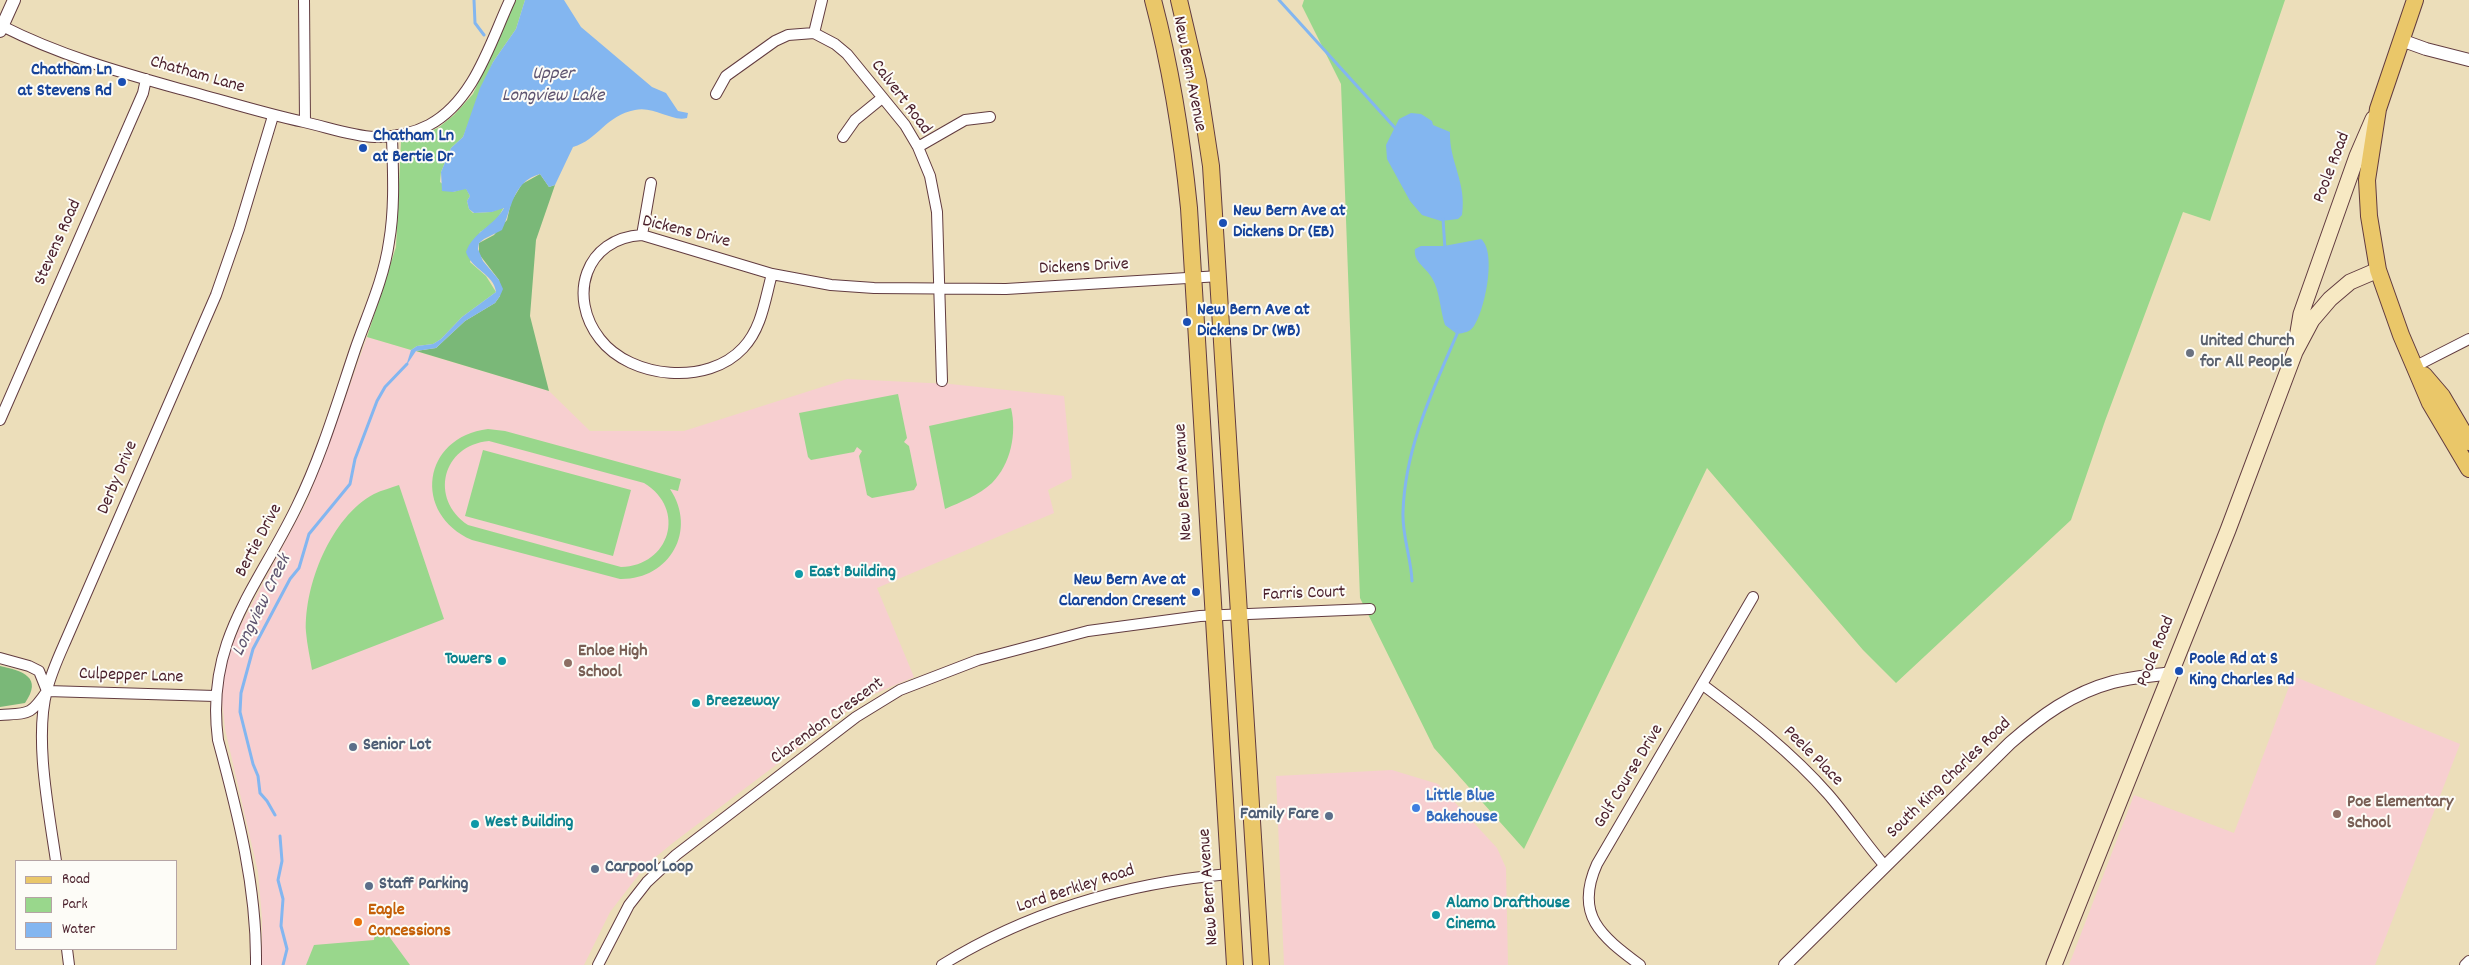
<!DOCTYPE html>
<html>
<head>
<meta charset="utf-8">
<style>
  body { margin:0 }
  #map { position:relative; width:2469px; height:965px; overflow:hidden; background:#ecdeba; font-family:Dekko,sans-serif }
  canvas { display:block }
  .legend { position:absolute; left:15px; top:860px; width:162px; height:90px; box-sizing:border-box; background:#fdfcf7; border:1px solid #b5a4a5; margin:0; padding:6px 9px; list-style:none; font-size:15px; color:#4a1f2b }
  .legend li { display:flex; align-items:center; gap:10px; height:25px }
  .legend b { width:25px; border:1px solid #b5a4a5 }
</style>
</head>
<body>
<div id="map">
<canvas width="2469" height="965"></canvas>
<ul class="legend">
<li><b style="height:6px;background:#eac769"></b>Road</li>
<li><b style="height:14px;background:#99d78c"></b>Park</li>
<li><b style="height:14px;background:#83b6f0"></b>Water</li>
</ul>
</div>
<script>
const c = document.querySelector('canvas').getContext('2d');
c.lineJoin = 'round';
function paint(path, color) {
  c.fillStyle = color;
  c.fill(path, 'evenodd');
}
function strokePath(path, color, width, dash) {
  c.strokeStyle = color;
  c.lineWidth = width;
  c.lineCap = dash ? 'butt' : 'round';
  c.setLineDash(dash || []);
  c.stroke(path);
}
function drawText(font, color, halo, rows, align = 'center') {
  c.font = font + ' Dekko,sans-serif';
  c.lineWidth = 4;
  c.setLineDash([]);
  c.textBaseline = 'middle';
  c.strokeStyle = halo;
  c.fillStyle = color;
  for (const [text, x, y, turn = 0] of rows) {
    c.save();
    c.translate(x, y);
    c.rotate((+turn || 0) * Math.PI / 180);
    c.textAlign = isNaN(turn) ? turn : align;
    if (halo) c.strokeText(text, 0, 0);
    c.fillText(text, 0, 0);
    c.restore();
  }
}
paint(new Path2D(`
  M367,337l182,54 41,40h94l163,-52 103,5 114,12 8,82 -24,12 6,23 -177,75 37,89 -40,17 -24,15 -176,133 -27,22 -37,48 -26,53h-322v-46l-4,-47 -33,-143 -3,-29 2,-24 6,-25 10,-24 67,-126 19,-48z
  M2293,676l167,68 -85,221h-306l65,-170 100,38z
  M1392,770l46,14 59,64 9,20 2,97h-224l-8,-189z`), '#f7cfd0');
paint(new Path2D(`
  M516,0h9l-9,29 -23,33 -30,75 -12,11 -10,24 -1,10 13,10 13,-4 4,8 -3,5 2,8 4,4 18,-1 13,-5 -9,16 -15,9 -10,30 16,14 10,16 -34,25 -21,22 -8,5 -16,2 -6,4 -44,-13 29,-90 5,-105 37,-14 16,-13 19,-21z
  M1304,0h981l-75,221 -27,-9 -78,209 -34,99 -175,163 -33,-33 -156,-182 -183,381 -90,-101 -74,-150 -19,-514 -39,-78z
  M898,394l9,44 -3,4 5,4 8,39 -3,5 -42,8 -5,-3 -8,-39 3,-5 -5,-4 -3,5 -43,8 -3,-3 -9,-44z
  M1011,408c6,25 0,56 -19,75 -13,12 -31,19 -47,26l-16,-83z
  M488,429l17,2 176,48 -3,12 -8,-2c28,42 -1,91 -50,90l-148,-39c-60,-26 -50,-103 16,-111zM489,441l155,42c43,26 26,83 -23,84l-153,-42c-39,-26 -26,-80 21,-84z
  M483,450l148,40 -18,66 -148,-40z
  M399,485l45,134 -132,51c-2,-13 -5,-25 -6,-38 -2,-47 25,-115 68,-138 8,-4 17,-6 25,-9z
  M375,929l13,6 22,30h-104l8,-20 60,-5z`), '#99d78c');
paint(new Path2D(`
  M540,174l9,13 6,-2 -19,55 -6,76 19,75 -133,-40 20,-3 29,-27 30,-18 5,-7 -1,-16 -20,-26v-11l15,-8 13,-15 4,-18 11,-18z
  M0,666c23,5 43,11 25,37l-25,4z`), '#7ab878');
paint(new Path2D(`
  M525,0h39l17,27 71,60 14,6 12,18 10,2 -1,5c-16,4 -32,-12 -52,-8 -29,5 -37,30 -62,37l-18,38 -6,2 -9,-13c-28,8 -28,35 -38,56l-18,9 -5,4 -1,6 5,12 16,19 4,9 -3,7 -5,7 -30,18 -29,27 -20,3 -10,15 5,-16 6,-4 16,-2 8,-5 21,-22 34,-25c-2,-18 -25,-23 -30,-40 7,-20 28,-26 38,-44l-12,4 -18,1 -5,-4 -2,-8 3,-5 -4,-7 -13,3 -11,-1 -1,-19 10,-24 12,-11 17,-49 13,-26 23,-33z
  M1411,113l10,1 11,7 1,4 17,7c-1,30 17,50 12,83l-4,4 -17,2 -19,-6 -12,-14 -23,-42 -1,-14 13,-26z
  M1481,239c16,13 4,71 -7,87 -4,6 -10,7 -17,8l-12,-9c-5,-15 -5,-34 -13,-47 -6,-11 -19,-16 -17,-29l6,-3h23z`), '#83b6f0');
strokePath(new Path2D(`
  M474,0l1,23 9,12
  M1279,0l117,129
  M1443,219l2,30
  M1412,581c-1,-24 -10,-45 -9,-69 2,-64 29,-120 54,-178v-4
  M275,815l-8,-14 -7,-8 -2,-17 -5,-12 -13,-52 1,-19 12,-44 37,-70 9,-11 10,-34 41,-50 5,-25 22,-58 8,-14 22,-23
  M280,836l2,25 -4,19 5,19 -2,27 6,23 -4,16`), '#83b6f0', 3);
const minor = new Path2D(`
  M304,0l1,122
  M2,26c57,29 117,46 178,63 42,11 82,24 124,33 23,5 47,14 71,15 19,0 37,-3 54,-12 45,-24 61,-82 81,-125
  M814,33l8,-33
  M716,94l10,-18 49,-35 13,-6 26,-2 21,11 12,10 58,71 13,22 12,29 7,36 5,169
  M843,137l12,-17 27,-22
  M918,147l47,-27 25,-3
  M642,235l9,-52
  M772,274l-130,-39c-57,3 -75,62 -42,104 31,40 108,47 143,9 19,-20 22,-49 29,-74l59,11 43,3 132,1 214,-13
  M2416,366l53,-27
  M0,420l143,-327 3,-14
  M0,658l29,8 10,5 8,20c-17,25 -18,22 -47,24
  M1703,685c44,33 88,67 125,109 20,23 37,49 57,72
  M47,691l168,5
  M56,861c-7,-49 -22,-123 -9,-171 4,-17 12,-34 19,-50l150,-345 23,-66 34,-113
  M67,949l2,16
  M256,965c1,-77 -18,-151 -38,-225 -13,-100 39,-151 79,-234 25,-51 41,-106 59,-159 12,-34 28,-69 33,-105 6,-34 4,-71 3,-105
  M598,965l31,-60 18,-23 29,-27 180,-138 44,-27 78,-30 110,-29 112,-15 170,-7
  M942,965c89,-55 184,-82 287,-91
  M1640,965c-39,-29 -66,-50 -43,-101l156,-267
  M2465,965l4,-4`);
const tertiary = new Path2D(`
  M0,31l14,-31
  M2401,40l25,9 43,11
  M1785,965l225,-222c31,-27 62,-50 103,-61 19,-5 39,-6 58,-9`);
const secondary = new Path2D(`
  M2297,338l4,-24 56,-158 16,-37
  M2054,965l174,-435 67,-178 17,-32 18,-21 20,-17 28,-12`);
const primary = new Path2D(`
  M1153,0c18,68 29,138 36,208l46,757
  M1179,0l19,81 13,85 50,799
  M2415,0l-37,109 -11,71 2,36 9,54 23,65 29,68 39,66
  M2424,375l18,21 27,46`);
strokePath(minor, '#623c40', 12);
strokePath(tertiary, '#623c40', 14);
strokePath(secondary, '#623c40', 17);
strokePath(primary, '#623c40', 18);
strokePath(minor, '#fff', 10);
strokePath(tertiary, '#fff', 12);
strokePath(secondary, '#f7e9c3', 15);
strokePath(primary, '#eac769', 16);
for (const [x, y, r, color] of [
  [122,82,5,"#1a4fb4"],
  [363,148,5,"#1a4fb4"],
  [1223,223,5,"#1a4fb4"],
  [1187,322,5,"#1a4fb4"],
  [2190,353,5,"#6b7280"],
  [799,574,5,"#0f9aa8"],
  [1196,592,5,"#1a4fb4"],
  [502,661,5,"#0f9aa8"],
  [568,663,5,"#8d6e63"],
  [2179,671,5,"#1a4fb4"],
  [696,703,5,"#0f9aa8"],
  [353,747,5,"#5c6f8a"],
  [1416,808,5,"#3f7fe0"],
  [2337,814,5,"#8d6e63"],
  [1329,816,5,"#5c6f8a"],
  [475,824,5,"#0f9aa8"],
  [595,869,5,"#5c6f8a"],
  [369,886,5,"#5c6f8a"],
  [1436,915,5,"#0f9aa8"],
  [358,922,5,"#e8710a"]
]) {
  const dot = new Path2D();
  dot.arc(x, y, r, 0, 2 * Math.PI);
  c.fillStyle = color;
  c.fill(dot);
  strokePath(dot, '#fdfcf7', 2);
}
drawText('bold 18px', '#164399', '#fdfcf7', [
  ["Chatham Ln",112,72,"right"],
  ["at Stevens Rd",112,93,"right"],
  ["Chatham Ln",373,138],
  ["at Bertie Dr",373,159],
  ["New Bern Ave at",1233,213],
  ["Dickens Dr (EB)",1233,234],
  ["New Bern Ave at",1197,312],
  ["Dickens Dr (WB)",1197,333],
  ["New Bern Ave at",1186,582,"right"],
  ["Clarendon Cresent",1186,603,"right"],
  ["Poole Rd at S",2189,661],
  ["King Charles Rd",2189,682]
], 'left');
drawText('18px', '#4a1f2b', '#fdfcf7', [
  ["New Bern Avenue",1188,74,79],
  ["Chatham Lane",197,76,16],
  ["Calvert Road",900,98,53],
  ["Poole Road",2333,168,-69],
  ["Dickens Drive",686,233,14],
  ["Stevens Road",59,243,-66],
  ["Dickens Drive",1084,268,-3],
  ["Derby Drive",119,478,-67],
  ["New Bern Avenue",1185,482,-93],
  ["Bertie Drive",260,541,-62],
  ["Farris Court",1304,595,-2],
  ["Poole Road",2157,652,-68],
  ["Culpepper Lane",131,677,2],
  ["Clarendon Crescent",828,722,-36],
  ["Peele Place",1812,757,45],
  ["Golf Course Drive",1630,777,-59],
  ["South King Charles Road",1950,779,-44],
  ["New Bern Avenue",1210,887,-94],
  ["Lord Berkley Road",1076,890,-18]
]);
drawText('bold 18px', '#5b616d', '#fdfcf7', [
  ["United Church",2200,343],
  ["for All People",2200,364]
], 'left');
drawText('bold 18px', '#0d838f', '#fdfcf7', [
  ["East Building",809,574],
  ["Towers",492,661,"right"],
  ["Breezeway",706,703],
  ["West Building",485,824],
  ["Alamo Drafthouse",1446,905],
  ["Cinema",1446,926]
], 'left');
drawText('bold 18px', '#785e54', '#fdfcf7', [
  ["Enloe High",578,653],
  ["School",578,674],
  ["Poe Elementary",2347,804],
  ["School",2347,825]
], 'left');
drawText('bold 18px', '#4e5e75', '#fdfcf7', [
  ["Senior Lot",363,747],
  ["Family Fare",1319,816,"right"],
  ["Carpool Loop",605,869],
  ["Staff Parking",379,886]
], 'left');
drawText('bold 18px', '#366cbe', '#fdfcf7', [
  ["Little Blue",1426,798],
  ["Bakehouse",1426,819]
], 'left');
drawText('bold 18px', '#c56008', '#fdfcf7', [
  ["Eagle",368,912],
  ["Concessions",368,933]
], 'left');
drawText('italic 19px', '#5e5470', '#fdfcf7', [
  ["Upper",553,75],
  ["Longview Lake",553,97],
  ["Longview Creek",263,606,-64]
]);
</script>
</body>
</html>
